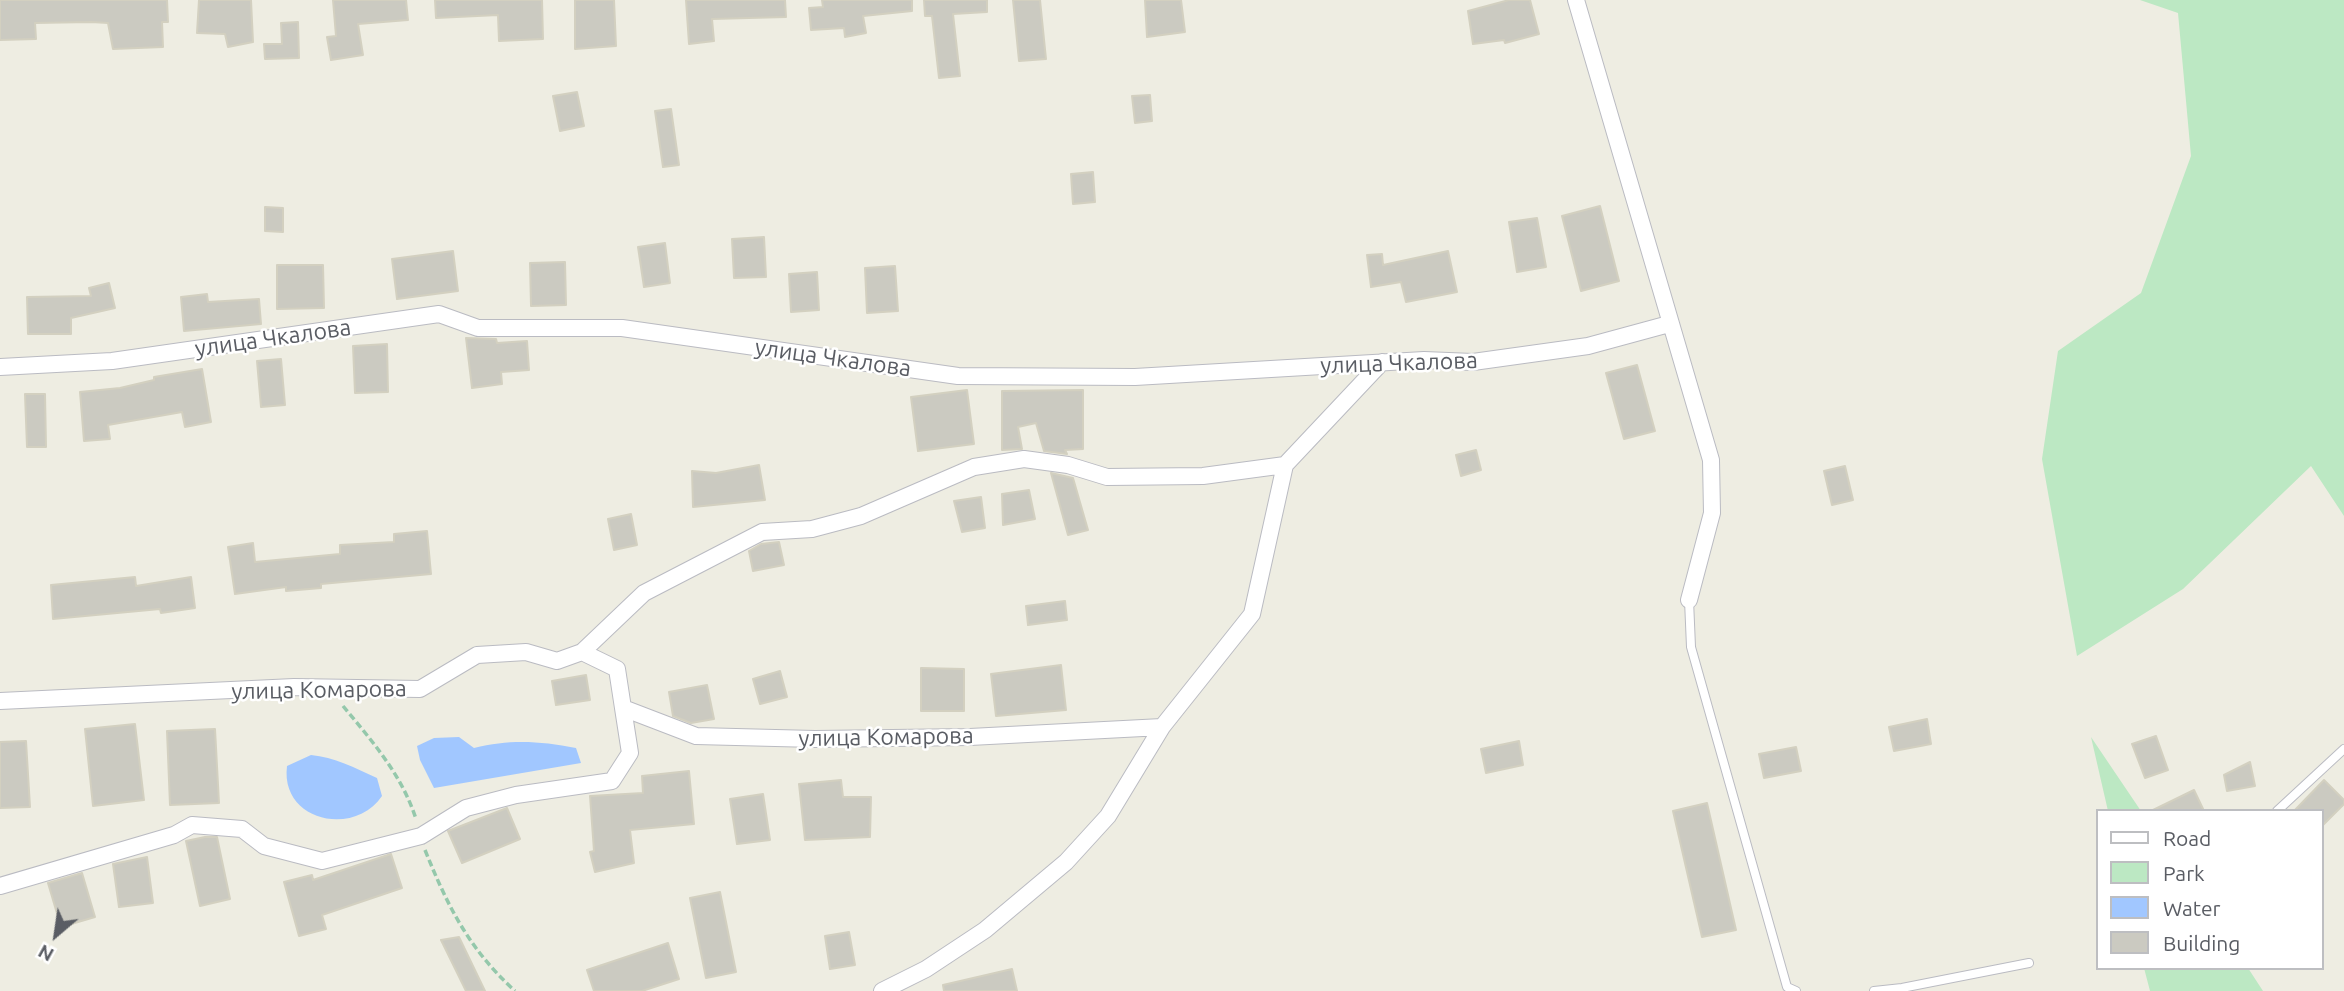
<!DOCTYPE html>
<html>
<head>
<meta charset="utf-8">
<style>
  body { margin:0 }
  #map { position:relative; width:2344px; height:991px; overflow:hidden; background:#eeede2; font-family:Ubuntu,sans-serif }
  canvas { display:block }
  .legend { position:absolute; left:2096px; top:809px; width:228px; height:161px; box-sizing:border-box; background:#fff; border:2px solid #bdbec1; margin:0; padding:9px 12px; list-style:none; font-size:21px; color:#5a5d64 }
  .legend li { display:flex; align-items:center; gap:14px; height:35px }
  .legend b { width:35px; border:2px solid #bdbec1 }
  .north { position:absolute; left:21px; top:900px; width:70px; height:70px; -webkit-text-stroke:5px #fff; paint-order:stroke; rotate:209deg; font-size:19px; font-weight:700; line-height:28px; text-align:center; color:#5a5d64 }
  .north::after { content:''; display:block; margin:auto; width:24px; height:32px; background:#5a5d64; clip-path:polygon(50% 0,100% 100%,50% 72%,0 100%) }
</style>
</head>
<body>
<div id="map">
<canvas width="2344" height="991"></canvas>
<ul class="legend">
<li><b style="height:9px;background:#fff"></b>Road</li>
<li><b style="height:19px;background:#bce8c3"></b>Park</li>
<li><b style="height:19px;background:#a1c7ff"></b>Water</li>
<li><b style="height:19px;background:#cbcac1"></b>Building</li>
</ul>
<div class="north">N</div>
</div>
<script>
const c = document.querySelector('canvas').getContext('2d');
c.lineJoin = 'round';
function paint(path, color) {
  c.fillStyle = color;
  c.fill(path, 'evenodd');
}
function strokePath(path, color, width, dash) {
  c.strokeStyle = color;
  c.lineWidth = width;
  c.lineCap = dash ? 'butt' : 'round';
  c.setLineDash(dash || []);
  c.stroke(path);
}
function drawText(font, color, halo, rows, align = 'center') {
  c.font = font + ' Ubuntu,sans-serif';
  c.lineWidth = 5;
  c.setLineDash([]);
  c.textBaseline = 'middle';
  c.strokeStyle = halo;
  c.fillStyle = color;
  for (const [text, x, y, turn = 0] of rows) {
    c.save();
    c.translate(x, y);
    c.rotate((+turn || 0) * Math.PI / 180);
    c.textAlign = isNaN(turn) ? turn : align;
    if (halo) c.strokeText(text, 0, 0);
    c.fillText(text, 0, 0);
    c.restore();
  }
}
paint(new Path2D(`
  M2140,0h204v516l-33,-50 -128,123 -106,67 -35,-197 16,-108 83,-58 50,-137 -13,-143z
  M2091,737l50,74h-33z
  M2144,968h104l15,23h-113z`), '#bce8c3');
paint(new Path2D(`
  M459,737l15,11c36,-9 66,-7 102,0l5,15 -147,25 -14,-28 -3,-14 17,-8z
  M311,755c23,2 44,13 66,23l5,18c-27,41 -102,26 -95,-30z`), '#a1c7ff');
const building = new Path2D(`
  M0,0h167l1,22h-6l1,25 -50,2 -5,-26 -17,-1 -56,1 1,16 -36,1z
  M199,0h52l2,42 -25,5 -3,-13 -28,-1z
  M333,0h73l2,20 -50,4 5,31 -32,5 -4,-23 9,-1z
  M435,0h107l1,39 -44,2 -1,-26 -62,3z
  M575,0h39l2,46 -41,3z
  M686,0h99l1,17 -74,2 2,22 -25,3z
  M822,0h90v11l-49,5 3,17 -21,4 -1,-9 -33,2 -2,-22 14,-1z
  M924,0h63v12l-34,2 7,62 -21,2 -7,-62h-7z
  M1013,0h27l6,59 -27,2z
  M1145,0h36l4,32 -38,5z
  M1509,0h21l9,34 -34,9 -1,-3 -31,4 -5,-33z
  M298,22l1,36 -34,1 -1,-15h18l-1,-21z
  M577,92l7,34 -24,5 -7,-35z
  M1150,95l2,26 -17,2 -3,-27z
  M671,109l8,56 -16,2 -8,-56z
  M1093,172l2,30 -22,2 -2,-30z
  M1600,206l19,75 -38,10 -19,-75z
  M265,207l18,1v24l-18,-1z
  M1537,218l9,49 -29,5 -8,-50z
  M764,237l2,40 -32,1 -2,-39z
  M665,243l5,40 -26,4 -6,-40z
  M453,251l5,40 -61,8 -5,-40z
  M1448,251l9,41 -51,10 -5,-20 -30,5 -4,-32 15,-1 1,11z
  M565,262l1,43 -35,1 -1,-43z
  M277,265h46l1,43 -47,1z
  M895,266l3,45 -31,2 -2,-45z
  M817,272l2,38 -28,2 -2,-38z
  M109,283l6,25 -44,10v16h-43l-1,-37 64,-1 -2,-8z
  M207,294l1,8 51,-3 2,25 -77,7 -3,-34z
  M466,338l30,1 1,4 30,-2 2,29 -28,2 1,12 -30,4z
  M387,344l1,48 -33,1 -2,-47z
  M281,359l4,46 -24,2 -4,-46z
  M1637,365l18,66 -31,8 -18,-66z
  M202,369l9,53 -26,5 -3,-15 -74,13 2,14 -26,2 -4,-49 40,-4 34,-8v-3z
  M967,390l7,54 -56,7 -7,-54z
  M1083,390v59l-18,1 2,4 -23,-3 -8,-28 -18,4 4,22 -20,1v-59z
  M25,394h20l1,53h-19z
  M1476,450l5,20 -20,6 -5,-21z
  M759,465l6,35 -72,7 -1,-36 24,2z
  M1845,466l8,34 -21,5 -8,-34z
  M1051,473l22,5 15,52 -20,5z
  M1029,490l6,29 -32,6 -1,-31z
  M981,497l4,31 -23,4 -8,-31z
  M631,514l6,31 -23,5 -6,-31z
  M427,531l4,43 -110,10v4l-35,3v-4l-51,7 -7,-47 25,-4 2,19 85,-8v-9l54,-3v-8z
  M779,542l5,23 -31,6 -4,-20 12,-7z
  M135,577l1,9 55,-9 4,31 -34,5 -1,-4 -107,10 -2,-34z
  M1065,601l2,19 -39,5 -2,-19z
  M1061,665l5,45 -70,6 -5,-42z
  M921,668l43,1v42h-43z
  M780,671l7,26 -27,7 -7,-25z
  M586,675l4,25 -34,5 -4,-24z
  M707,685l7,34 -23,4 -18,-7 -4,-24z
  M1927,719l4,25 -37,7 -5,-24z
  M135,724l9,76 -51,6 -8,-77z
  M215,729l4,74 -49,2 -3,-74z
  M2156,736l12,34 -23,8 -13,-34z
  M26,741l4,66 -30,1v-66z
  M1519,741l4,24 -37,8 -5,-24z
  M1796,747l5,24 -37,7 -5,-24z
  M2250,762l5,24 -28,5 -3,-16z
  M689,771l5,53 -64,6 4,33 -39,9 -5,-20 4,-1 -4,-55 53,-3 -1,-17z
  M841,780l2,17h28l-1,40 -65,3 -6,-56z
  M2324,780l20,20v4l-23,23v-16h-27z
  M2194,790l10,21h-53z
  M763,794l7,46 -33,4 -7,-45z
  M1707,803l29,127 -34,7 -29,-126z
  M507,808l13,31 -58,24 -14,-32z
  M205,837h12l13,62 -30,7 -14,-65z
  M391,854l11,34 -80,27 4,14 -27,7 -15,-54 28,-7 1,5z
  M147,857l6,46 -34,4 -6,-43z
  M82,873l13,44 -34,10 -13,-44z
  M720,892l16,80 -30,6 -16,-80z
  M849,932l6,33 -25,4 -5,-33z
  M459,937l26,54h-19l-25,-51z
  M668,943l11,36 -37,12h-48l-7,-21z
  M1012,969l5,22h-73l-1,-6z`);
paint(building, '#cbcac1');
strokePath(building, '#d3d0c0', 2);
const service = new Path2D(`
  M1689,600l2,47 96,340 9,4
  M2277,811l67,-62
  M1874,991l28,-3 127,-25`);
const minor = new Path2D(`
  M1576,0l135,460 1,53 -23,87
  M0,367l112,-6 327,-47 39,14h144l336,48 177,1 289,-17 49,2 115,-16 81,-22
  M582,652l35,17 6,39
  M0,701l294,-14 126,2 57,-34 49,-3 31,9 25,-9 62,-59 118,-61 50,-3 49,-13 113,-49 50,-8 44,6 39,12 96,-1 82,-11
  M0,886l174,-51 18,-10 50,4 22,17 58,15 99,-25 45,-28 50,-13 96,-14 18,-28 -7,-45 73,28 119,3 155,-2 192,-10
  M882,991l44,-22 59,-39 81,-68 42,-46 54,-89 90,-113 33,-149 97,-103`);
strokePath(service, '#babbc2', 10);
strokePath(minor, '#babbc2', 18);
strokePath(new Path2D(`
  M343,706c29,35 59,69 73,113
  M425,850c23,57 44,99 90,141`), '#94c8ab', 3.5, [7, 3.5]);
strokePath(service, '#fff', 8);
strokePath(minor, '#fff', 16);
drawText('23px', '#5a5d64', '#fff', [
  ["улица Чкалова",273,338,-8],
  ["улица Чкалова",833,358,8],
  ["улица Чкалова",1399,363,-2],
  ["улица Комарова",319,690,-1],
  ["улица Комарова",886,737,-1]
]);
</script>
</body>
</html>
